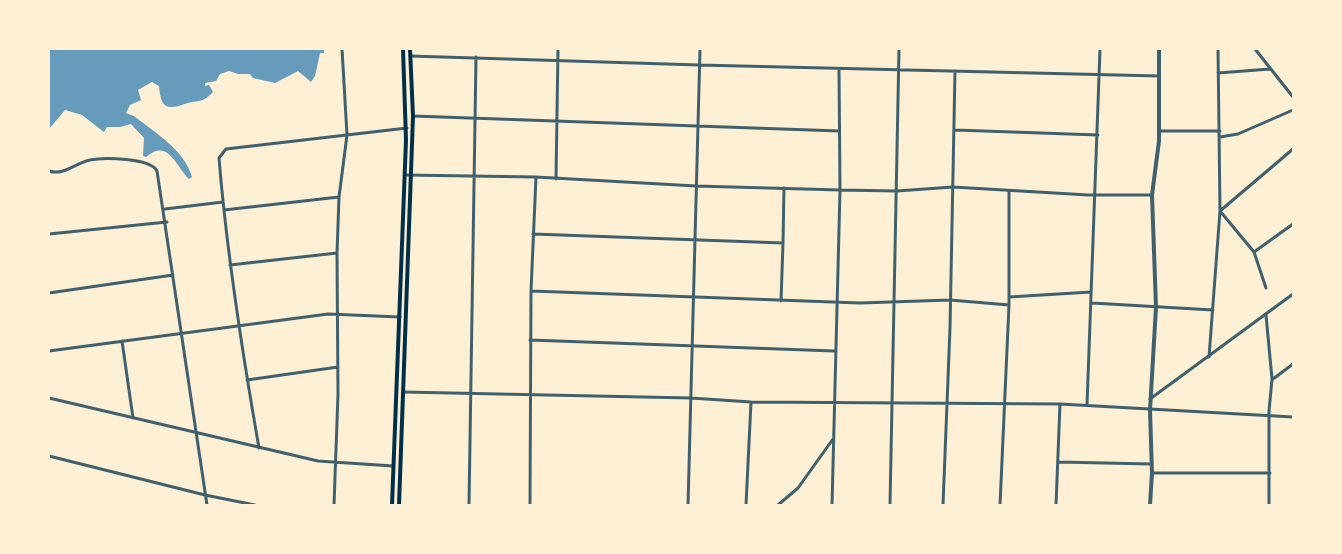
<!DOCTYPE html>
<html>
<head>
<meta charset="utf-8">
<style>
  body { margin:0 }
  #map { position:relative; width:1342px; height:554px; overflow:hidden; background:#fdf0d5; font-family:"DM Sans",sans-serif }
  canvas { display:block }
  .frame { position:absolute; inset:0; border:50px solid #fdf0d5; pointer-events:none }
</style>
</head>
<body>
<div id="map">
<canvas width="1342" height="554"></canvas>
<div class="frame"></div>
</div>
<script>
const c = document.querySelector('canvas').getContext('2d');
c.lineJoin = 'round';
function paint(path, color) {
  c.fillStyle = color;
  c.fill(path, 'evenodd');
}
function strokePath(path, color, width, dash) {
  c.strokeStyle = color;
  c.lineWidth = width;
  c.lineCap = dash ? 'butt' : 'round';
  c.setLineDash(dash || []);
  c.stroke(path);
}
paint(new Path2D(`
  M49,49h275v4h-4l-5,23 -4,6 -13,-11 -23,12 -22,-5 -3,-4h-12l-9,-3 -9,3 -4,7 -11,2v3l4,-1 4,7c-11,11 -12,8 -25,11 -18,6 -27,9 -29,-17l-7,-4 -14,8 3,10 -11,5 -4,8 8,3c21,17 50,33 58,61l-3,2c-14,-14 -21,-41 -43,-22l-3,-1 1,-18 -13,-14 -11,3h-13l-3,5 -22,-17 -17,-5 -16,19z`), '#669bbc');
strokePath(new Path2D(`
  M1255,49l38,48
  M410,56l289,9 460,11
  M1218,73l52,-4
  M413,116l426,15
  M955,130l143,5
  M1159,131h61
  M1220,137l18,-3 55,-24
  M49,171c15,5 26,-8 41,-11 13,-3 61,-2 67,11l50,334
  M405,175l131,2 160,9 144,4 57,1 56,-4 135,8h64
  M536,177l-5,114 329,12 90,-3 59,5
  M556,179l2,-130
  M165,209l58,-7
  M224,210l115,-13
  M49,234l118,-12
  M533,234l250,9 1,-55
  M1254,252l39,-28
  M230,265l107,-12
  M1266,288l-12,-36 -34,-41 73,-62
  M49,293l124,-18
  M1009,297l82,-5
  M781,301l2,-58
  M1092,303l121,7
  M1266,315l6,64 -3,32v94
  M530,340l304,11
  M122,341l11,77
  M49,351l279,-37 72,3
  M1209,357l11,-146 -2,-162
  M1273,379l20,-15
  M247,380l91,-13
  M403,392l288,6 60,4 309,2 233,13
  M49,398l269,63 75,5
  M1150,399l143,-105
  M1087,405l13,-356
  M259,448c-17,-97 -32,-192 -40,-290l7,-9 181,-21
  M49,456l156,39 50,10
  M1059,462l92,2
  M1152,473h118
  M334,505l4,-111 -1,-141 2,-56 8,-62 -5,-86
  M469,505l7,-448
  M530,505l1,-214
  M688,505l12,-456
  M746,505l5,-103
  M778,505l20,-17 35,-49
  M832,505l8,-315 -1,-121
  M890,505l9,-456
  M943,505l7,-177 5,-257
  M1000,505l9,-200v-114
  M1056,505l4,-101`), '#3f606c', 3);
strokePath(new Path2D(`
  M1150,505l2,-32 -2,-63 6,-103 -4,-112 7,-54v-92`), '#3f606c', 4);
strokePath(new Path2D(`
  M392,505l14,-365 -3,-91
  M399,505l14,-389 -3,-67`), '#003049', 4);
</script>
</body>
</html>
